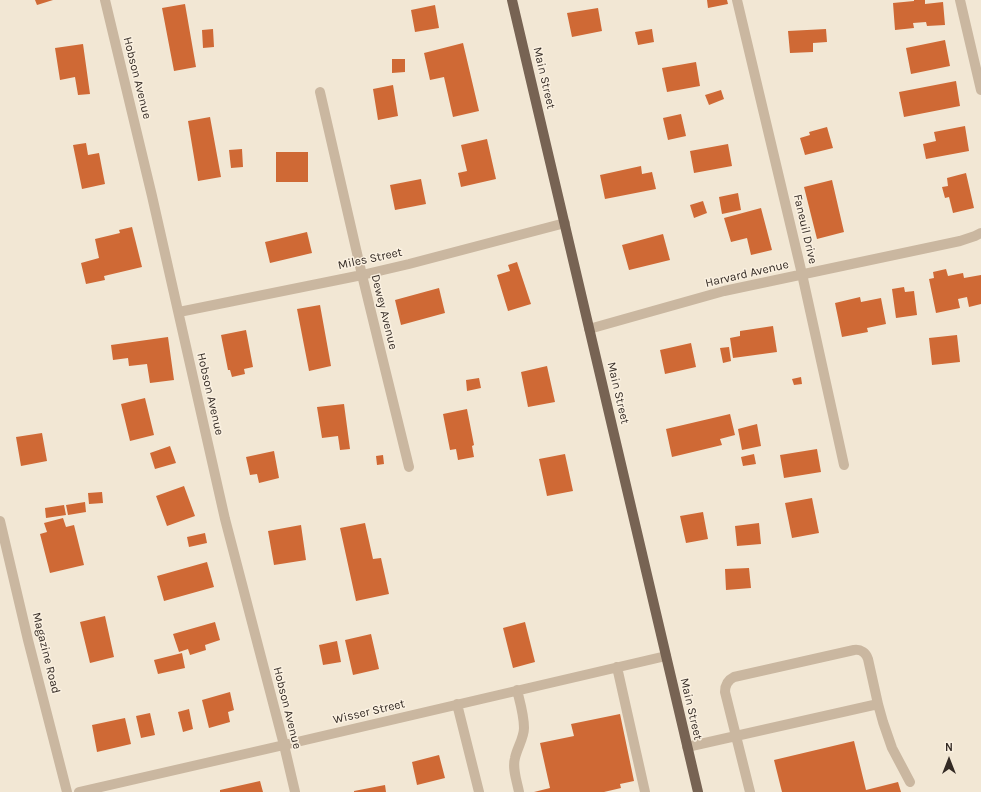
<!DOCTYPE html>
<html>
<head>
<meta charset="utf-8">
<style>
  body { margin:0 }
  #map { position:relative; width:981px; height:792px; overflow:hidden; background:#f2e7d4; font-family:Karla,sans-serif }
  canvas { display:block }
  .north { position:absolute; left:929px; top:740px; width:40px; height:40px; -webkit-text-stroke:3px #faf0e0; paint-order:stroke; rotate:0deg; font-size:11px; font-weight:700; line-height:16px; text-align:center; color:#332a24 }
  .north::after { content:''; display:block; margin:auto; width:14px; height:18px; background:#332a24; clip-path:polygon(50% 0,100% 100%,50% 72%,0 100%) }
</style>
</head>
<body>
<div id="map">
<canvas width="981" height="792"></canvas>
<div class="north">N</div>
</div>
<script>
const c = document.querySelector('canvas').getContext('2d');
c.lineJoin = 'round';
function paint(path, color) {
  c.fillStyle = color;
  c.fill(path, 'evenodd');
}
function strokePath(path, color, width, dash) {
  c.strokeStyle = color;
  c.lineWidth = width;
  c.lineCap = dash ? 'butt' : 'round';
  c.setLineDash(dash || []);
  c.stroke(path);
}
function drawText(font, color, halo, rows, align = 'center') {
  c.font = font + ' Karla,sans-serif';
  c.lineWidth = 3;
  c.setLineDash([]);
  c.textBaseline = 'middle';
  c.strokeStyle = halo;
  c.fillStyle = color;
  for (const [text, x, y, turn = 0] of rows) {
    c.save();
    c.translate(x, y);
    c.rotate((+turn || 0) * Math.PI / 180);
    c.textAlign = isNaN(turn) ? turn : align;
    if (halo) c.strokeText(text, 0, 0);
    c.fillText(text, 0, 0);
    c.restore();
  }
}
paint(new Path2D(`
  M35,0h18l-16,5z
  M707,0h20l1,4 -20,4z
  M914,0h11v4l18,-2 2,23 -18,1 -1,-4 -13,1 1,5 -19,2 -2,-27 21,-2z
  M185,4l11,63 -22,4 -12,-63z
  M435,5l4,23 -24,4 -4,-22z
  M598,8l4,23 -30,6 -5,-24z
  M213,29l1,18 -11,1 -1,-18z
  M652,29l2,13 -16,3 -3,-13z
  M826,29l1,13 -14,1v9l-23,1 -2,-22z
  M945,40l5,26 -39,8 -5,-26z
  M463,43l16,68 -26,6 -9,-40 -14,3 -6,-27z
  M83,44l7,50 -12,1 -3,-18 -15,3 -5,-32z
  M392,59h13v13l-13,1z
  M696,62l4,24 -33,6 -5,-24z
  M956,81l4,25 -56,11 -5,-25z
  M393,85l5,31 -20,4 -5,-31z
  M721,90l3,9 -15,6 -4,-10z
  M681,114l5,22 -18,4 -5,-22z
  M210,117l11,60 -23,4 -10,-60z
  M965,126l4,25 -43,8 -3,-15 13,-3 -2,-9z
  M827,127l6,21 -28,7 -5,-17 10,-3 -1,-3z
  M487,139l9,40 -35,8 -3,-14 9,-2 -6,-26z
  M86,143l2,12 11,-2 6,31 -23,5 -9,-44z
  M728,144l4,22 -38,7 -4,-22z
  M242,149l1,18 -12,1 -2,-18z
  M276,152h32v30h-32z
  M641,166l1,8 10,-2 4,17 -51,10 -5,-24z
  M966,173l8,35 -21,5 -4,-16 -4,1 -3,-11 6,-1 -1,-8z
  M421,179l5,25 -31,6 -5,-25z
  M832,180l12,52 -27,7 -13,-52z
  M738,193l3,17 -19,4 -3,-17z
  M703,201l4,12 -13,5 -4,-13z
  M761,208l11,42 -21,5 -4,-17 -16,4 -7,-24z
  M132,227l10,40 -38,9 1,4 -19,4 -5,-21 18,-5 -4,-19 25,-6 -1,-3z
  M307,232l5,21 -42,10 -5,-21z
  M663,234l7,26 -41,10 -7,-25z
  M517,262l14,42 -23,7 -11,-36 13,-4 -2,-6z
  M946,269l2,7 15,-3 1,5 17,-3v29l-12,3 -2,-10 -9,2 2,9 -24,5 -7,-34 5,-1 -1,-6z
  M904,287l1,5 9,-1 3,24 -21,3 -4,-29z
  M439,288l6,25 -44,12 -6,-25z
  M860,297l1,5 20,-4 5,26 -19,4 1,4 -26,5 -7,-34z
  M320,305l11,61 -22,5 -12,-62z
  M773,326l4,26 -44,6 -3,-20 10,-2v-5z
  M246,330l7,37 -9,2 1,5 -13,3 -2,-7h-2l-7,-35z
  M957,335l3,27 -28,3 -3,-27z
  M168,337l6,43 -24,3 -3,-19 -18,2 -1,-8 -15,2 -2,-15z
  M691,343l5,24 -31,7 -5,-24z
  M729,347l2,14 -8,2 -3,-15z
  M547,366l8,36 -27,5 -7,-35z
  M801,377l1,7 -8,1 -2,-6z
  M479,378l2,10 -14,3 -1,-11z
  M145,398l9,37 -24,6 -9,-37z
  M344,404l6,45 -10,1 -2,-14 -16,2 -5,-31z
  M467,409l7,36 -2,1 2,11 -16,3 -2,-11 -6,1 -7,-36z
  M730,414l5,21 -15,4 2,6 -50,12 -6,-28z
  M757,424l4,22 -19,4 -4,-21z
  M42,433l5,28 -26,5 -5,-29z
  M170,446l6,17 -21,6 -5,-16z
  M817,449l4,23 -37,6 -4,-23z
  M274,451l5,27 -20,5 -2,-9 -7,1 -4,-18z
  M565,454l8,37 -26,5 -8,-37z
  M754,454l2,10 -13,2 -2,-9z
  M383,455l1,9 -7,1 -1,-9z
  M184,486l11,30 -28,10 -11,-30z
  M102,492l1,11 -14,1 -1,-11z
  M812,498l7,35 -27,5 -7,-35z
  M85,502l1,10 -18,3 -2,-10z
  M64,505l2,10 -20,3 -1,-10z
  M703,512l5,27 -22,4 -6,-27z
  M63,518l3,9 8,-2 10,40 -34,8 -10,-39 7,-2 -3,-9z
  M365,523l8,36 8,-1 8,36 -33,7 -16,-73z
  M759,523l2,21 -24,2 -2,-20z
  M301,525l5,35 -32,5 -6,-34z
  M205,533l2,10 -18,4 -2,-10z
  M207,562l7,25 -50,14 -7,-25z
  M749,568l2,20 -25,2 -1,-21z
  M105,616l9,41 -24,6 -10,-41z
  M215,622l5,18 -15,5 1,5 -16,5 -2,-6 -9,3 -6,-18z
  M525,622l10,40 -22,6 -10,-40z
  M371,634l8,35 -26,6 -8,-35z
  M337,641l4,21 -18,3 -4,-20z
  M182,653l3,15 -27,6 -4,-14z
  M230,692l4,18 -6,2 2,10 -21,6 -7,-28z
  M189,709l4,20 -10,3 -5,-20z
  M150,713l5,22 -14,3 -5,-22z
  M620,714l14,67 -14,3 1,4 -17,4h-70l16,-4 -10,-45 34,-7 -3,-12z
  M125,718l6,26 -34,8 -5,-27z
  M854,741l12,49 32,-8 3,10h-119l-8,-32z
  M439,755l6,23 -28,7 -5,-23z
  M260,781l3,11h-43v-2z
  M385,785l1,7h-32v-1z`), '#cf6935');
strokePath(new Path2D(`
  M105,0l47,196 73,323 59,226 11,47
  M737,0l65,274 42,191
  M960,0l21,90
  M320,92l42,183 47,192
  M179,312l183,-37 47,-11 156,-41
  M589,329l135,-38 236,-50 15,-5 6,-3
  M0,521l28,119 39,152
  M617,667l28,125
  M517,690c3,12 7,25 7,38 0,10 -7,20 -9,30 -3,11 2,23 4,34
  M457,704l22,88
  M878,704l5,18 9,26 18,34
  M687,747l191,-43 -10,-45c-2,-6 -7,-10 -14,-9l-120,27c-6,3 -9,8 -9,15l25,100
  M79,792l205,-47 382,-89`), '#cab7a0', 10);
strokePath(new Path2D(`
  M512,0l186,792`), '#776353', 10);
drawText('12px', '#332a24', '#faf0e0', [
  ["Hobson Avenue",137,78,76],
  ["Main Street",544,78,77],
  ["Faneuil Drive",805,229,77],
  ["Miles Street",370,259,-12],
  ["Harvard Avenue",747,274,-13],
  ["Dewey Avenue",384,312,76],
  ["Main Street",618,393,77],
  ["Hobson Avenue",210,394,77],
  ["Magazine Road",46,653,76],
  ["Hobson Avenue",287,708,76],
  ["Main Street",691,709,77],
  ["Wisser Street",369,712,-13]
]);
</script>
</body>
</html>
